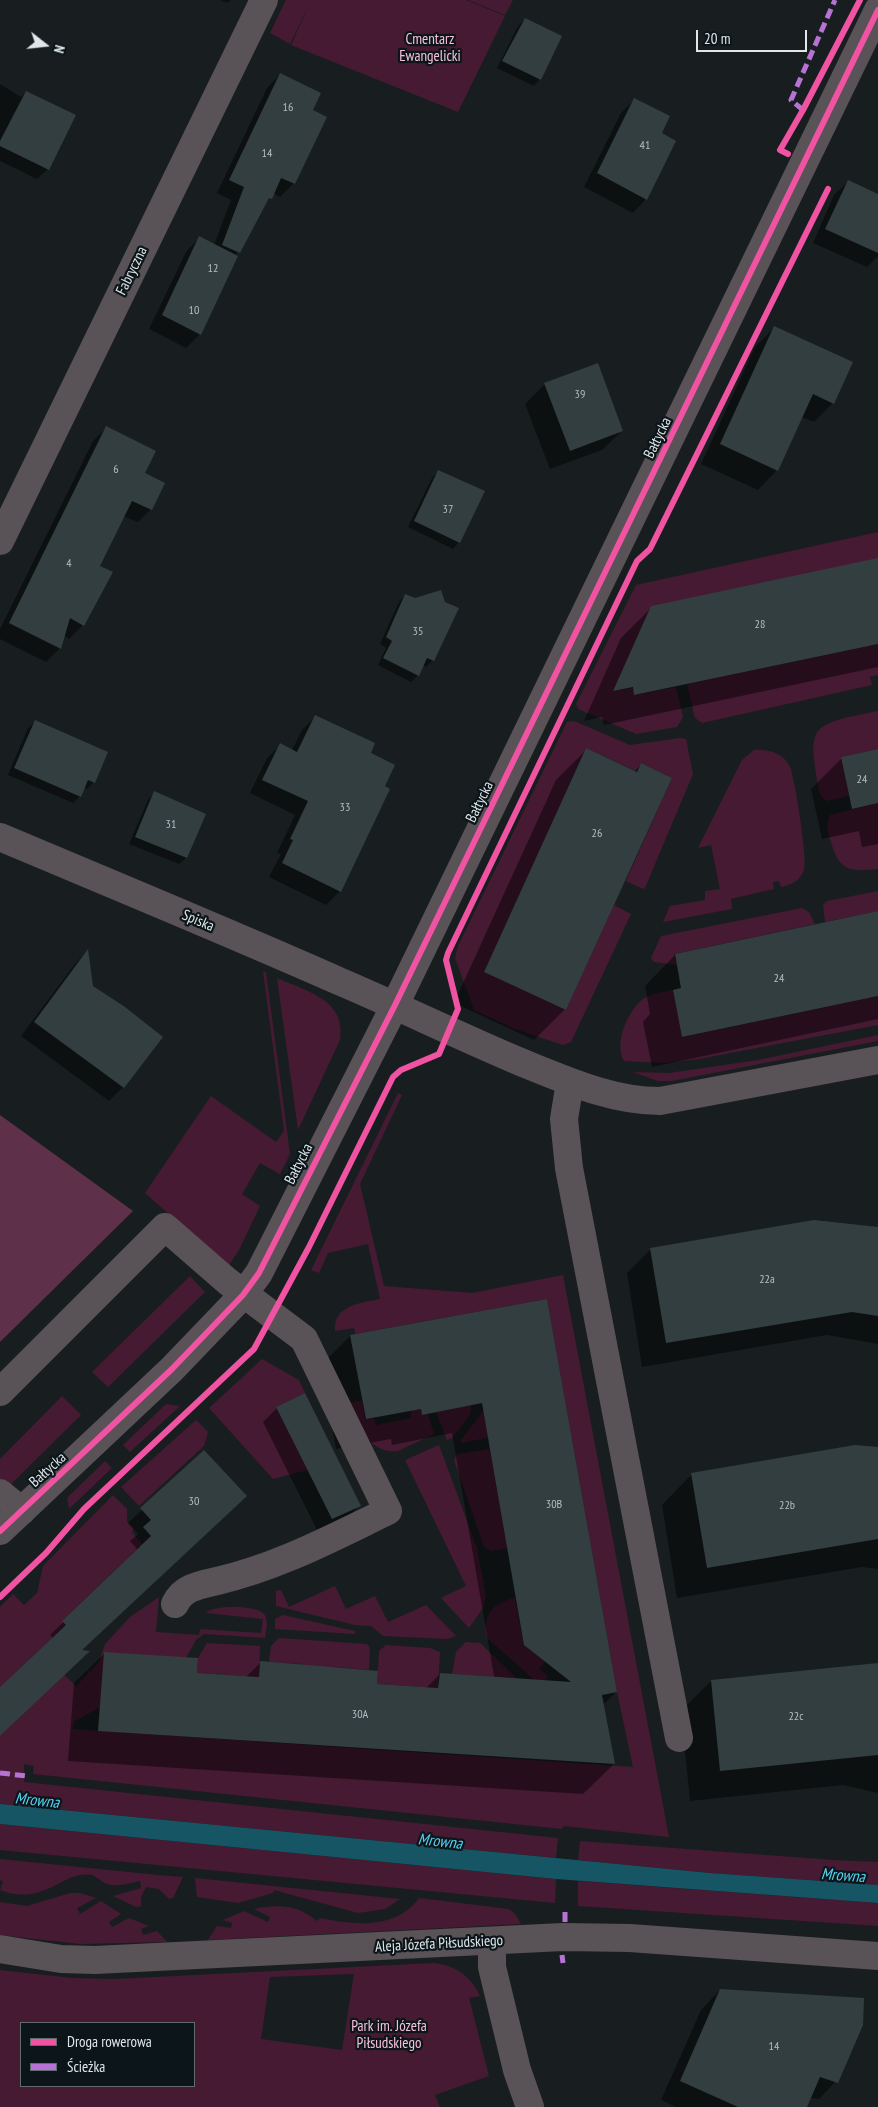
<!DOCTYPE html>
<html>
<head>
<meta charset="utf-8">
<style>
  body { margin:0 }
  #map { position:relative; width:878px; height:2107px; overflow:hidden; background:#181e20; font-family:"PT Sans Narrow",sans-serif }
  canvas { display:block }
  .legend { position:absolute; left:20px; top:2022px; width:175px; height:65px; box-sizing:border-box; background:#0c161a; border:1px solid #616a6d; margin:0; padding:6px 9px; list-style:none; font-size:15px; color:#e0e7ea }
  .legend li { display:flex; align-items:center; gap:10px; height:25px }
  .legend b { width:25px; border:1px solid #616a6d }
  .north { position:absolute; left:20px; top:20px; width:50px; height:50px; -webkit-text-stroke:4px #0c161a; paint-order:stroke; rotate:106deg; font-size:14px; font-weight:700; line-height:20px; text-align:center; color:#e0e7ea }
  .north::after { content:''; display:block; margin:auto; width:18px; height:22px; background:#e0e7ea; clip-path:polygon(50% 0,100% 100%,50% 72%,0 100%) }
  .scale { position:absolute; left:696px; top:30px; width:111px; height:22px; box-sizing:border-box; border:2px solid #e0e7ea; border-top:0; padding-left:6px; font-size:15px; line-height:18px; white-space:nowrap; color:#e0e7ea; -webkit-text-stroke:4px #0c161a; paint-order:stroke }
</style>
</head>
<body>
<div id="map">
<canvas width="878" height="2107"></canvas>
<ul class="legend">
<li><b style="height:6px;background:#f153a3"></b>Droga rowerowa</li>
<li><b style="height:6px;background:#b673d3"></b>Ścieżka</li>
</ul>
<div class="north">N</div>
<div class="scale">20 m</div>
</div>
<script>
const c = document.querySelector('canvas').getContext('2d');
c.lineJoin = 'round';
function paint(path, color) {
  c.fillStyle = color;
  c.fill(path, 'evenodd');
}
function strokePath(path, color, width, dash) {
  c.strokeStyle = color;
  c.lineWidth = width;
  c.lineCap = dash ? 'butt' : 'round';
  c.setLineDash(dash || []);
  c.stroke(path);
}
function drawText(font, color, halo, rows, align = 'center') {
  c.font = font + ' "PT Sans Narrow",sans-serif';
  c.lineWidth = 4.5;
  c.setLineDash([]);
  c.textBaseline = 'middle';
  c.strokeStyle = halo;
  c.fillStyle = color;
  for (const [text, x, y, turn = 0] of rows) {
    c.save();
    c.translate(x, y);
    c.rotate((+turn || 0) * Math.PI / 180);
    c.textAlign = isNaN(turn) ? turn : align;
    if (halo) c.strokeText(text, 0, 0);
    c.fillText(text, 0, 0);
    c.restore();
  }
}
paint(new Path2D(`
  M286,0h180l39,16 -47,96 -167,-67 18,-40 -19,39 -20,-11z
  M468,0h45l-8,15z
  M878,532v27l-226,47 -39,85 20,-3 2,7 41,-8 7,30 -6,10 -41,7 -58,-25 -2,-5 60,-119z
  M878,644v31l-8,2 2,8 -170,38 -7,-5 -8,-34z
  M878,711v38l-37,8 8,39 -22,5 -7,-6c-13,-71 -12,-70 58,-84z
  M574,721l56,24 50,-7 6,1 7,35 -48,114 -2,1 -17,-8 46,-103 -31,-15 -5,8 -50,-23 -102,224 82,38 48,-105 17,9 -60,128 -8,3 -48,-16 -41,-19 -19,-52 3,-12 109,-224z
  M754,750c14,-1 30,3 36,17 5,12 18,94 14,103 -4,11 -13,15 -23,17l-2,-6 -6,1 1,7 -43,10 1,10 -69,13 7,-16 35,-6v-9l15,-2 -9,-44 -13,3 44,-88z
  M878,803v66c-28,3 -39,2 -47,-27 -4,-11 -5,-16 -1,-27z
  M878,891v20l-53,11 -2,-17 4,-4z
  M802,908l7,4 6,12 -141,30 3,11 -23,-3 -3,-4 10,-22z
  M263,971l3,1 24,182 -10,20 -20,-11 -18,31 18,12 -20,42 -12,19 -83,-74 66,-97 65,46 8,-11z
  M277,978c29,13 70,22 63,62l-42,90z
  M673,990l10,47 195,-41v29l-179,34 -34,4 -41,-2c-11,-18 5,-54 22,-64 8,-4 18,-5 27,-7z
  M878,1035v6l-206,40h-14l-25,-9 36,1 89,-13z
  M398,1093l4,2 -42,89 24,102 88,7 91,-18 106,562 -106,-11 -1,3 -529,-55 1,-8 -10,-2v18l534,56 -2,20 -556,-54v-68l64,-61 12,11 23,-24 6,-18 25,-27 29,-20 -3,35 43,3 1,-6 61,4 2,-14 -57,-6c8,-8 50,-8 58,1 5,6 2,17 1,24l-61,-4 -8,6 -10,18 -112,64 -1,7 560,38 -16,-75 -70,-393 -192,35 -1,-6 -19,3c-2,-26 26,-28 45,-32l-12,-55 -40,9 -9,20 -8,-3z
  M190,1276l15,16 -97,95 -16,-15z
  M262,1359l37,21 6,13 -29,14 32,63 -35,9 -64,-71z
  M62,1396l19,19 -73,72 -8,-8v-20z
  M472,1399l-2,16 -18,23 -5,2 -11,-28 17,-3 -1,-7z
  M362,1401l3,18 9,-1 2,7 35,-7v-7l10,-2 1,6 6,-1 6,20 -36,17c-30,3 -40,-26 -49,-49z
  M166,1404l14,2 -50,46 -7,-7z
  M487,1406l9,30 -35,7v-3z
  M196,1420l12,12 -4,14 -65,60 -18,-19z
  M439,1445l38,103 9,47 -3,13 -14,20 -28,-30 25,-12 -61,-126z
  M490,1449l18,99 -16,3 -8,-4 -30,-87 3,-6z
  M105,1461l7,7 -43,41 -2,-11z
  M113,1495l14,14v13l6,6 -1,4 22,27 -14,-13 -77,74 3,5 -66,62v-80l13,-13 11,11 13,-12 6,-27z
  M335,1586l11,23 29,-13 13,26 38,-17 30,31 -9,3 -64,-3 -12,-10 -16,-1 -79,-19v-15l5,-1 8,17z
  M515,1598l7,38 17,-3 6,29 -6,7 9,7 -8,9 -53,-47c-6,-23 7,-36 28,-40z
  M283,1615l72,16v3l-80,-5v-10z
  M279,1638l88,6 3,4 -1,22 -34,-3 -34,12 1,-15 -33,-2 2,-16z
  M466,1642l14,1 45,43 -40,-10 -33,-2 4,-22z
  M207,1643l53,3 -1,31 -62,-4 1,-15z
  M386,1645l44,3 10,4 -2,36 -61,-4 2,-33z
  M0,1824l556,55 -1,24 -555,-53z
  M580,1841l253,19 45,2v23l-168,-12 -132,-13z
  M0,1859l158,16 25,2 -10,21 -4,1 -10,-10 -13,-2 -5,10v9l-5,1 -23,-11 28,-8 -1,-7c-10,2 -25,7 -35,2 -10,-5 -9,-10 -24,-8 -9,1 -17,6 -25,10 -19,10 -36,13 -56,5l3,-8 -3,-2z
  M195,1878l205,21 -15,10 -27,4 -84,-23 -1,3 -35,10 -41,-6z
  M578,1881l300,22v23l-300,-20z
  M70,1893h10l16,5 -19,10 3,6 21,-13 20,13 -12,8 3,5 17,-9 20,8 -8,3 2,6 14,-4 10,11 -87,2 -80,-9v-33l27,4z
  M419,1898l90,11 6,5 6,10 -313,16 9,-14 14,2 1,-5 -9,-3 21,-9 24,11 2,-5 -16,-8c24,-5 44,-4 63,12l3,-3c34,7 76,12 99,-20z
  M433,1963c22,2 38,13 47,33l-11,2 20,78 -54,19 5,12h-440v-137l73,8 42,1zM354,1974l-12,76 -81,-11 9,-62zM21,2023h173v63h-173z`), '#461a33');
paint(new Path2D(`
  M0,1115l133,96 -133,131z`), '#5f304a');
paint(new Path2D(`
  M0,1804l710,69 168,12v18l-322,-24 -556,-55z`), '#165564');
paint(new Path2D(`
  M220,0h11l-4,3z
  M525,19l15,60 -6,7 -37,-18 21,-42z
  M280,74l31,36 -17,73 -14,14 -7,-4 -10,13 -28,50 -35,78 -14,14 -37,-19 37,-77 13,-14 15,7 17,-45 -14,-7 50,-105z
  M0,84l21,13 5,-5 22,77 -11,10 -37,-18z
  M635,99l25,35 -14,65 -13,14 -49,-26 37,-74z
  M848,182l30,14v60l-11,11 -54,-24 21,-48z
  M775,327l58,76 -19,19 -12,-5 -25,53 -19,20 -57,-26 54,-117z
  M545,384l77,47 -20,19 -52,19 -25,-65z
  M106,428l38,45 7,36 -13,13 -15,-6 -25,51 -15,58 -14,14 -6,-4 -3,13 -14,14 -46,-23v-10l93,-188z
  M438,471l21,71 -6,7 -45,-22 24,-49z
  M878,560v107l-274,58 -2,-8 -18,4 37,-83 31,-31z
  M405,595l28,65 -7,7 -3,-2 -5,10 -7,7 -33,-17 8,-17 -6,-4 19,-42z
  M315,717l54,37 -29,137 -14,14 -57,-28 12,-23 -4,-1 18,-38 -45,-22 17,-35 14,-13 11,5 10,-20z
  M35,722l59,60 -7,7 -4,-2 -3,9 -7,7 -65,-28 20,-47z
  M586,750l48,22 7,-7 -76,244 -31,31 -80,-37 102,-223z
  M878,750v94l-16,3 -3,-16 -37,8 -11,-50 31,-31z
  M154,793l51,21 -19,44 -7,6 -50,-20 19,-44z
  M878,912v107l-226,48 -9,-45 7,-8 -5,-28 30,-31z
  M87,951l5,36 69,50 -38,50 -14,14 -88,-65 54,-72z
  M878,1228v116l-51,-9 -185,32 -15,-94 24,-24z
  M546,1300l70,392 -13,13 11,59 -31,30 -515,-33 6,-78 31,-30 91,21 50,3 14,-14 116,22 50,3 14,-14 57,4 -3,-2 -42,-243 -60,12 -1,-6 -55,10 -16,-83 30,-30z
  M277,1408l82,98 -13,13 -28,13 -55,-110z
  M878,1449v120l-16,-2 -185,31 -15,-93 30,-31z
  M204,1452l-124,199 -80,84v-46l53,-51 -3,-3 88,-85 -8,-9 8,-7 -10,-11z
  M878,1665v128l-35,-8 -153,16 -9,-90 30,-30z
  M720,1990l118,89 -19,20 -9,-1 -4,9h-130l-15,-7 40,-90z`), '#0007');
paint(new Path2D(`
  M525,18l37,18 -21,44 -39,-19z
  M280,73l41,20 -8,17 14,7 -32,67 -14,-6 -9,21 -3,-1 -29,55 -18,-8 22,-58 -15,-7z
  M26,91l50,24 -27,55 -49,-24v-5z
  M634,98l36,18 -8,17 14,8 -29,59 -50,-27z
  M848,180l30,14v59l-53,-24z
  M199,236l39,20 -37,79 -39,-20z
  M774,326l79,36 -19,42 -21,-10 -35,77 -58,-27z
  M598,363l25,68 -53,20 -26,-68z
  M106,426l50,25 -11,22 20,10 -13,27 -20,-9 -32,65 13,6 -29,54 -14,-8 -9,31 -52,-26z
  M438,470l47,21 -25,52 -46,-22z
  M878,558v86l-244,51 -1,-8 -20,4 38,-85z
  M441,590l4,12 14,6 -25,53 -7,-3 -8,18 -36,-18 9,-17 -6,-4 19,-43 10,4z
  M315,715l60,28 -4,10 24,12 -10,21 5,3 -49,103 -59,-29 11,-23 -3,-1 18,-38 -46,-21 18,-37 17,9z
  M35,720l73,32 -13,31 -7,-3 -7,17 -67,-29z
  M586,748l51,24 4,-9 31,15 -106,232 -82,-38z
  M878,749v54l-26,6 -11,-52z
  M154,791l52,23 -19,44 -52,-21z
  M878,911v85l-196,41 -9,-47 8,-2 -6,-34z
  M88,949l5,37 32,21 38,30 -39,51 -90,-66z
  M814,1220l64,7v89l-26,-4 -186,31 -16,-95z
  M547,1299l70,393 -15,3 13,69 -517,-33 6,-79 94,6 -1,15 62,4 1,-16 118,10 -1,13 61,4 2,-15 131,9 -47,-37 -42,-242 -60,12 -1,-6 -55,10 -16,-84z
  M305,1393l56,113 -29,13 -56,-112z
  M855,1445l23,2v92l-171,29 -16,-95z
  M204,1450l43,46 -165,154 8,1 -90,85v-49l66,-62 -4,-4 89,-85 -8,-9 8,-7 -11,-12z
  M878,1663v92l-158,16 -9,-91z
  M720,1989l144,9 -1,27 -25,58 -18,-6 -13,30h-69l-58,-26z`), '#333e41');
strokePath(new Path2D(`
  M0,541l264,-541
  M0,837c114,48 228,95 341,145 61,26 120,55 182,81 45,18 89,38 137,38l218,-41
  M570,1082l-6,37 5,49 110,570
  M0,1392l165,-165 62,54 77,58 84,172c-56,27 -110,56 -171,70 -17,4 -34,6 -42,23
  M0,1493l22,18
  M0,1531l172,-162 71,-74 16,-22 135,-266 484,-997
  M492,1942v25l25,103 13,37
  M0,1949l61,10 34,1 468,-23 67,1 248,18`), '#595256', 28);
strokePath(new Path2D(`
  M803,110l-12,-10 44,-100
  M0,1773l27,3
  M565,1922v-14
  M562,1955l1,8`), '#b673d3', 5, [10, 5]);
strokePath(new Path2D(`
  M788,154l-8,-4 23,-40 57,-110
  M0,1531l172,-162 71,-74 16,-22 135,-266 484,-997
  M0,1597l46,-44 38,-44 170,-160 55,-102 84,-170 8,-7 38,-16 19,-45 -12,-49 2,-7 189,-392 13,-12 178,-360`), '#f153a3', 6);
drawText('12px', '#b5bdc0', null, [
  ["16",288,108],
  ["41",645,146],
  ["14",267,154],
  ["12",213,269],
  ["10",194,311],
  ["39",580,395],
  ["6",116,470],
  ["37",448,510],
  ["4",69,564],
  ["28",760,625],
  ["35",418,632],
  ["24",862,780],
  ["33",345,808],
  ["31",171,825],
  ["26",597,834],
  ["24",779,979],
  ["22a",767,1280],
  ["30",194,1502],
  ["30B",554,1505],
  ["22b",787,1506],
  ["30A",360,1715],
  ["22c",796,1717],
  ["14",774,2047]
]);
drawText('15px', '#f6c0da', '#0c161a', [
  ["Cmentarz",430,40],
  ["Ewangelicki",430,57],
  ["Park im. Józefa",389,2027],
  ["Piłsudskiego",389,2044]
]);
drawText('15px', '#e0e7ea', '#0c161a', [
  ["Fabryczna",132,271,-64],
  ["Bałtycka",658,438,-64],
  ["Bałtycka",480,802,-64],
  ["Spiska",198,921,23],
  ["Bałtycka",299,1164,-63],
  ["Bałtycka",48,1470,-42],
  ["Aleja Józefa Piłsudskiego",439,1944,-3]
]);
drawText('italic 16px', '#56d2f3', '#0c161a', [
  ["Mrowna",37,1801,6],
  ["Mrowna",440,1842,6],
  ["Mrowna",843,1876,4]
]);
</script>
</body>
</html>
